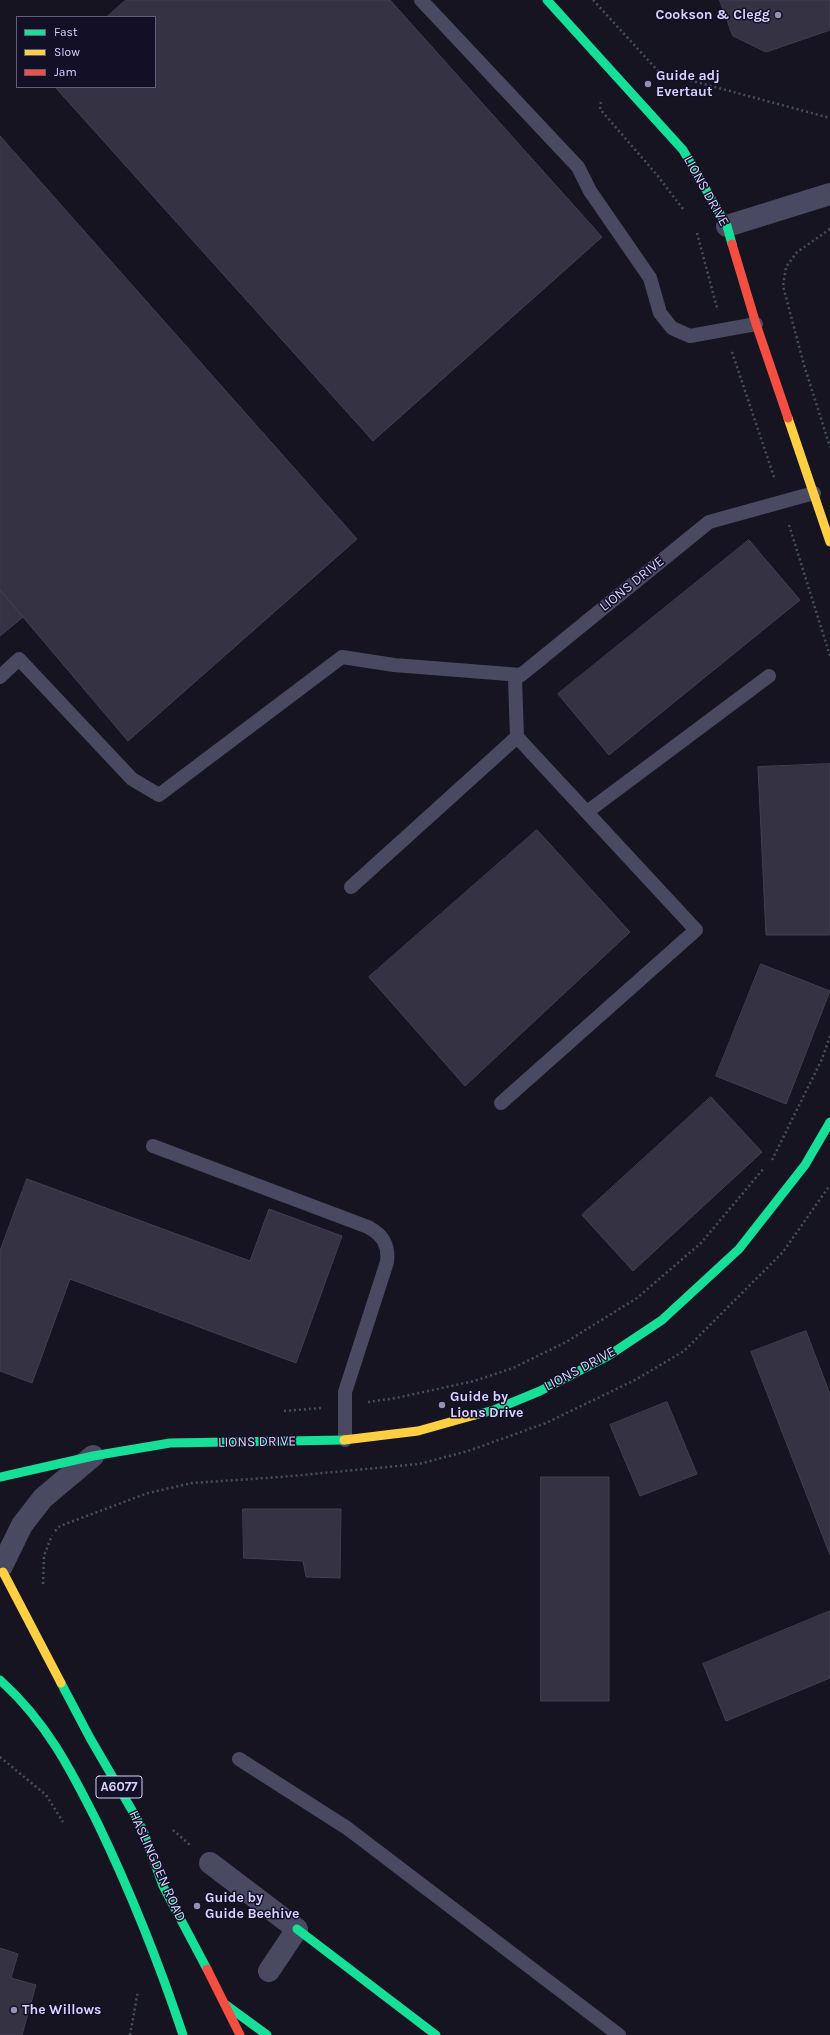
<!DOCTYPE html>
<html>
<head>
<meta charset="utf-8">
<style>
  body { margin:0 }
  #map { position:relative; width:830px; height:2035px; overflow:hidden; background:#161421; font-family:Karla,sans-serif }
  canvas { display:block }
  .legend { position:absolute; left:16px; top:16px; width:140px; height:72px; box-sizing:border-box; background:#130f26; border:1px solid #625e7d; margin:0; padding:5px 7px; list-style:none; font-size:12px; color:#d9d4ff }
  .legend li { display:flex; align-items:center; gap:8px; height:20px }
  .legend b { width:20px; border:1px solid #625e7d }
</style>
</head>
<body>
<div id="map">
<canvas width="830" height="2035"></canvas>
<ul class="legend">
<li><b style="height:5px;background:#16e098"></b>Fast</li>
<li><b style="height:5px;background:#ffcf43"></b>Slow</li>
<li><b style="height:5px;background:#f24e42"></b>Jam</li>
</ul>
</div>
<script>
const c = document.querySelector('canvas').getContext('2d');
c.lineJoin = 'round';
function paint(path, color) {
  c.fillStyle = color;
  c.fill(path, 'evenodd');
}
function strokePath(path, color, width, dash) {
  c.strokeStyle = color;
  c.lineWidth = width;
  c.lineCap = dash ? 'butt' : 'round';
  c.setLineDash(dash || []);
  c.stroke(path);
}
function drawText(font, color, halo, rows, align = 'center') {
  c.font = font + ' Karla,sans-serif';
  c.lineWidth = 3;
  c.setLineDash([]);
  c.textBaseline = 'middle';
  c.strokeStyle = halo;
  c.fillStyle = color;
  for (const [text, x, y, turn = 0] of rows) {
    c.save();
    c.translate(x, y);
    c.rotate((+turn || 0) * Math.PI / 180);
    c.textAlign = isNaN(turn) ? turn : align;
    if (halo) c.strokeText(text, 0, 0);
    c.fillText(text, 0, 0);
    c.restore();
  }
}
const building = new Path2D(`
  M126,0h264l212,237 -229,204 -318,-354h100v-70h-48z
  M720,0h110v30l-64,22 -33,-16z
  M0,136l357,403 -229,202 -128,-151z
  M749,540l51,60 -191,155 -51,-61z
  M0,590l23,27 -23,19z
  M830,764v171h-64l-8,-168z
  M537,830l93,102 -165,154 -96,-109z
  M761,964l69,27 -44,113 -70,-28z
  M711,1097l51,55 -129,119 -51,-56z
  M27,1179l223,82 19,-52 73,27 -46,127 -226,-84 -38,104 -32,-12v-120z
  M806,1331l24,63v161l-79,-203z
  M667,1402l30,72 -57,22 -30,-71z
  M541,1477h68v224h-68z
  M243,1509h98l-1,69 -34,-1 -3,-16 -59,-3z
  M830,1611v67l-104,43 -23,-57z
  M0,1948l18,6 -7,24 25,7 -14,50h-22z`);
paint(building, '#343243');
strokePath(building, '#433f54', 1);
strokePath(new Path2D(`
  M593,0l66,72 171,46
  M601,102l-1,7 57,66 26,34
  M830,229l-33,23 -11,15 -3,19 21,79 26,82
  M697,233l20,75
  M732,352l43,128
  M789,525l41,131
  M772,1160l50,-101 8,-23
  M368,1402l28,-4 78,-17 39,-13 53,-26 71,-44 64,-55 63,-75
  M284,1411l37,-3
  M55,1531l5,-5 88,-33 44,-10 89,-6 138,-13 49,-13 78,-28 89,-43 49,-29 99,-99 47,-67
  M43,1584l1,-28 8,-21
  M0,1757l46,38 17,27
  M173,1830l17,15
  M130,2035l8,-44`), '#44505f', 2.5, [2, 3]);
strokePath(new Path2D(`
  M421,0l157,167 12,24 60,87 10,35 12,15 18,8 66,-12
  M0,677l19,-18 113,120 27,16 183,-138 52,8 127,10
  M517,737l-2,-58 6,-4 188,-153 105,-29
  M587,812l182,-136
  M351,887l166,-150
  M501,1103l195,-173 -179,-193
  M153,1146l215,81c15,8 21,18 19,35l-42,130v48
  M239,1759l108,69 272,207`), '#4a4962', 14);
strokePath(new Path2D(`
  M727,226l103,-32
  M2,1566l20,-41 21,-27 50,-42
  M210,1863l87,66 -28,42`), '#4a4962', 22);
strokePath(new Path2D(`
  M547,0l136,150 44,76 5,18
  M475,1415l19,-5 46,-19 68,-35 54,-36 77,-71 66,-84 25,-43
  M0,1477l93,-21 77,-13 174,-3
  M0,1680c46,41 71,90 98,144 33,69 61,139 85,211
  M61,1683l29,55 47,81 7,14 19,53 44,83
  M297,1929l139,106
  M226,2005l41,30`), '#16e098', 9);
strokePath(new Path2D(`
  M788,418l42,124
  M344,1440l74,-9 57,-16
  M3,1572l58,111`), '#ffcf43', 9);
strokePath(new Path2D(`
  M732,244l24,80 32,94
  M207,1969l33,66`), '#f24e42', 9);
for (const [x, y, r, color] of [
  [778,15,4,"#9591b1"],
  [648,84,4,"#9591b1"],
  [442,1405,4,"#9591b1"],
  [197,1906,4,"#9591b1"],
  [14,2010,4,"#9591b1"]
]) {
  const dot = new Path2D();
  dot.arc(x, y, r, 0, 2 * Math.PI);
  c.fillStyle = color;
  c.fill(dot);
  strokePath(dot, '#130f26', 1.5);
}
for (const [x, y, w] of [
  [119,1787,46]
]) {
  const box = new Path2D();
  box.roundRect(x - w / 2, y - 11, w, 22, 3);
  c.fillStyle = '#130f26';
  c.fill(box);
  strokePath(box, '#d9d4ff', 1);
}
drawText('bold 13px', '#d9d4ff', null, [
  ["A6077",119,1787]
]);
drawText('bold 14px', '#d9d4ff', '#130f26', [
  ["Cookson & Clegg",770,15,"right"],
  ["Guide adj",656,76],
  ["Evertaut",656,92],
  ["Guide by",450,1397],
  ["Lions Drive",450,1413],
  ["Guide by",205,1898],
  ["Guide Beehive",205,1914],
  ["The Willows",22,2010]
], 'left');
drawText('14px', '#d9d4ff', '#130f26', [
  ["LIONS DRIVE",706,191,61],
  ["LIONS DRIVE",632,584,-39],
  ["LIONS DRIVE",580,1369,-28],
  ["LIONS DRIVE",257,1442,-1],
  ["HASLINGDEN ROAD",157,1866,66]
]);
</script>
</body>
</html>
